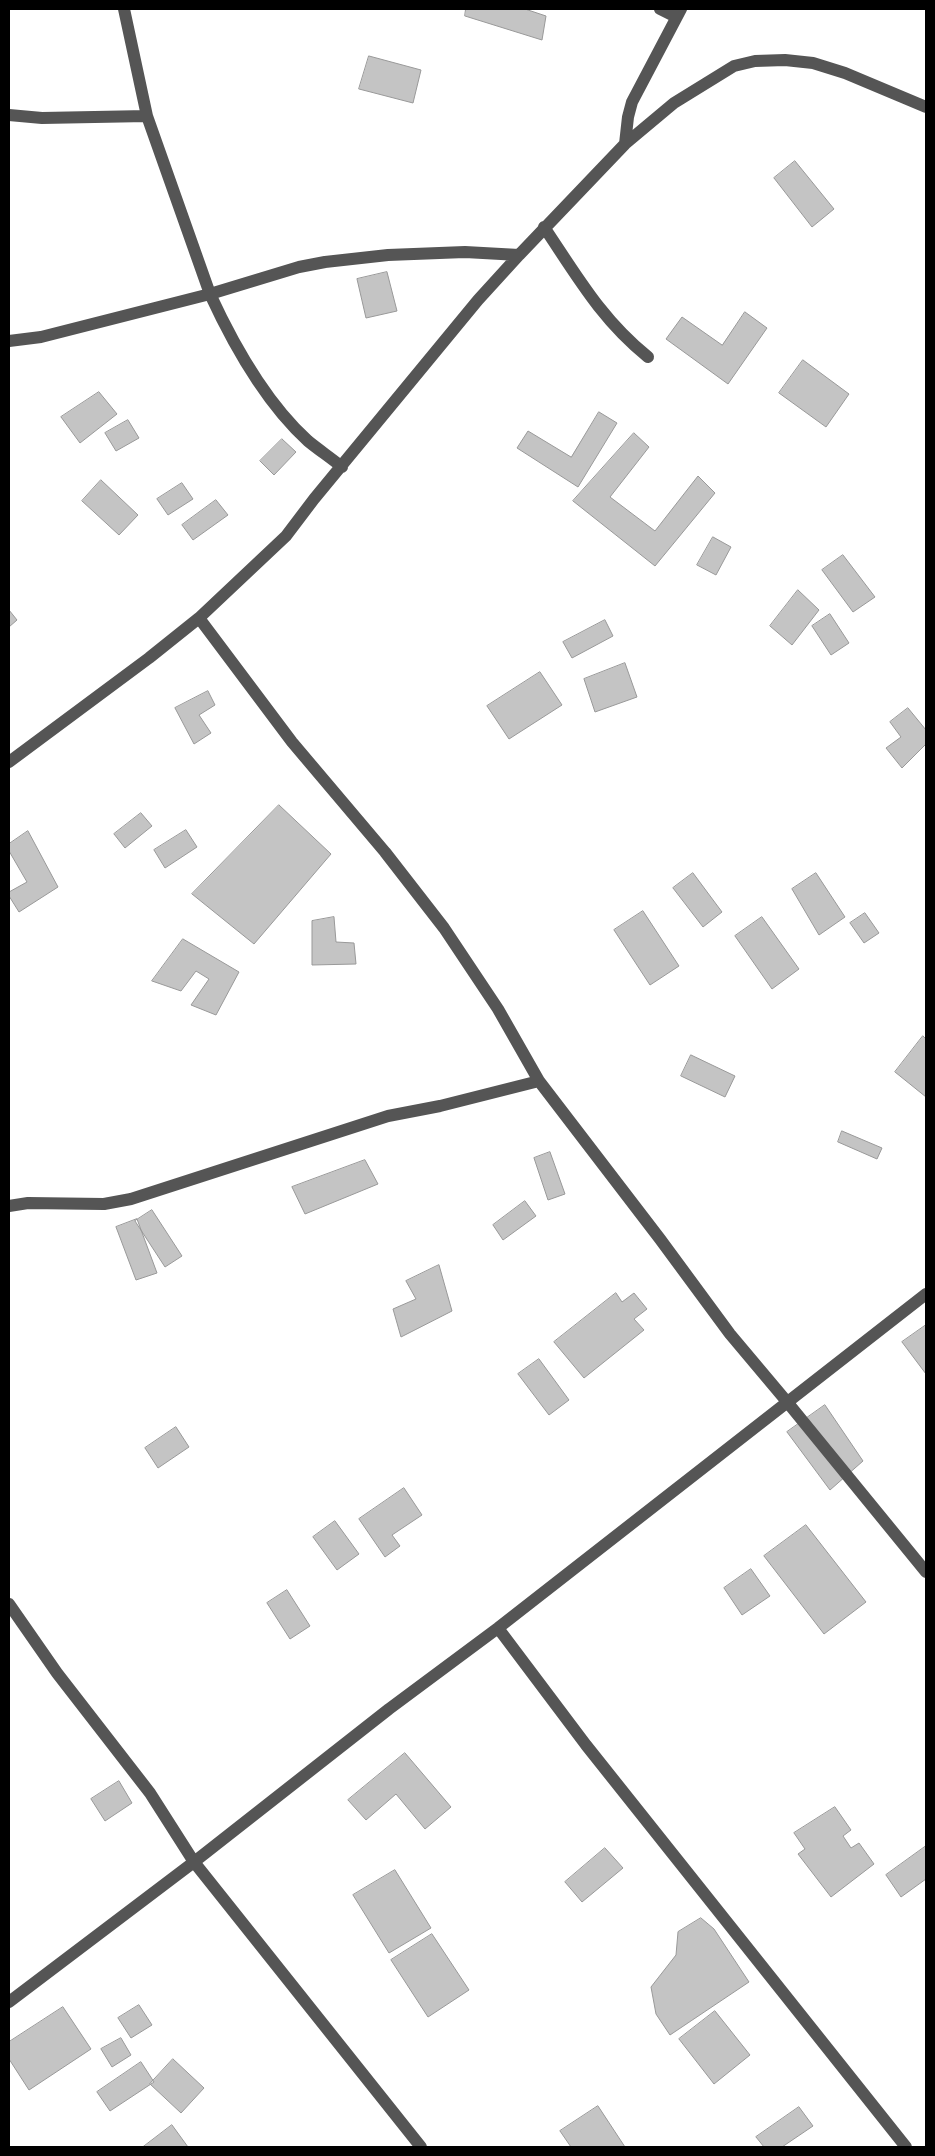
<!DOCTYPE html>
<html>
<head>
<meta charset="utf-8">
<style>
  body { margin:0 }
  #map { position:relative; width:935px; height:2156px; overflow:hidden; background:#fff; font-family:"Varela Round",sans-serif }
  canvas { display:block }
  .frame { position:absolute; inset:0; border:10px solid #000; pointer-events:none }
</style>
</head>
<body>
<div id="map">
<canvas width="935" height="2156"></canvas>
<div class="frame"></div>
</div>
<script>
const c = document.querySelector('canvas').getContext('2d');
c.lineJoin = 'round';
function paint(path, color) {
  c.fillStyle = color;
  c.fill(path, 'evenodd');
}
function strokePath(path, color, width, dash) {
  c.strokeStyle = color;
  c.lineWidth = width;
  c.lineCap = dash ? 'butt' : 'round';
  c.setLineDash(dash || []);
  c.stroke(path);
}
const building = new Path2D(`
  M466,9h59l21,7 -4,24 -77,-24z
  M369,56l52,14 -8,33 -54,-14z
  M795,161l39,48 -22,18 -38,-49z
  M387,272l10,39 -31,7 -9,-39z
  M745,312l22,16 -39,56 -62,-45 16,-22 40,28z
  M803,360l46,34 -23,33 -47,-34z
  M99,392l18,22 -37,29 -19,-26z
  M599,412l18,11 -39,64 -61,-39 11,-17 43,26z
  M128,420l11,18 -23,13 -11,-18z
  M634,433l15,14 -39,50 45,34 43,-55 17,17 -60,73 -82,-65z
  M282,439l14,13 -22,23 -14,-14z
  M101,480l37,35 -19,20 -37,-34z
  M182,483l11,16 -25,16 -11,-16z
  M216,500l12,15 -35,25 -11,-15z
  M713,537l18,10 -15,28 -19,-10z
  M843,555l32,42 -22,15 -31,-42z
  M798,590l21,20 -27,35 -22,-19z
  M9,610l8,10 -8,7z
  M830,614l19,29 -18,12 -19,-29z
  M605,620l8,16 -41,22 -9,-16z
  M625,663l12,34 -42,15 -11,-33z
  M540,672l22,33 -53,34 -22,-33z
  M208,691l7,14 -16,10 12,18 -17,11 -19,-36z
  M908,708l18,22v14l-24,24 -16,-20 15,-11 -11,-15z
  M279,805l52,49 -77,90 -62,-50z
  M141,813l11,13 -27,22 -11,-14z
  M186,830l11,17 -32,21 -11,-18z
  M28,831l30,56 -39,25 -10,-16v-4l18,-10 -18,-31v-7z
  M693,873l29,39 -19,15 -30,-39z
  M816,873l29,44 -26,18 -27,-46z
  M643,911l36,55 -29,19 -36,-55z
  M865,913l14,20 -15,10 -14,-20z
  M334,917l2,25 18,1 2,21 -44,1v-44z
  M762,917l37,52 -27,20 -37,-53z
  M183,939l56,33 -23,43 -25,-10 18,-26 -13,-8 -15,20 -29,-10z
  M923,1036l3,3v58l-31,-25z
  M691,1055l44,21 -10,21 -44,-21z
  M842,1131l40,17 -5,11 -39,-17z
  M550,1152l15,42 -17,6 -14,-42z
  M365,1160l13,24 -73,30 -13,-27z
  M525,1201l11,15 -33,24 -10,-15z
  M152,1210l30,46 -17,11 -30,-46z
  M137,1219l20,54 -21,7 -20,-53z
  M439,1265l13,46 -51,26 -8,-28 23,-10 -10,-18z
  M616,1293l6,9 12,-9 13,16 -13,10 10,11 -60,48 -30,-36z
  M926,1325v49l-24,-32z
  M539,1359l30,41 -20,15 -31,-41z
  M825,1405l38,56 -33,29 -43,-58z
  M176,1427l13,20 -31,21 -13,-20z
  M404,1488l18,27 -30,20 8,11 -15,11 -26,-38z
  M335,1521l24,33 -22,16 -24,-33z
  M806,1525l60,77 -42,32 -60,-78z
  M751,1569l19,27 -28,19 -18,-27z
  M287,1590l23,36 -20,13 -23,-36z
  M405,1753l46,54 -26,22 -29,-35 -30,26 -18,-20z
  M119,1781l13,22 -27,18 -14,-22z
  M835,1807l16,23 -8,6 8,12 8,-5 15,21 -43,33 -33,-43 7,-5 -11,-16z
  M926,1846v33l-25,18 -15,-22z
  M605,1848l18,20 -41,34 -17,-20z
  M395,1870l36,58 -42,25 -36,-58z
  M701,1918l13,11 35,53 -79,53 -14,-21 -5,-27 25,-32 2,-23z
  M432,1934l37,56 -41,27 -37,-57z
  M139,2005l13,20 -21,13 -13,-20z
  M63,2007l28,42 -62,41 -20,-31v-17z
  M715,2011l35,44 -36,29 -35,-45z
  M121,2038l10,17 -19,12 -11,-18z
  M173,2059l31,29 -23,25 -31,-29z
  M141,2062l13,20 -44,29 -13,-19z
  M598,2106l27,41h-54l-11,-16z
  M799,2107l14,19 -31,21h-18l-8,-10z
  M172,2125l16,22h-45z`);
paint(building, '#c4c4c4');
strokePath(building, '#999', 1);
strokePath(new Path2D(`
  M124,9l23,107 63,178c24,52 55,108 98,147 11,9 23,17 34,26
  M660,9l16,8
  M9,115l33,3 105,-2
  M625,144l3,-27 4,-15 49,-93
  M544,227c33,49 57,92 104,130
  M9,341l32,-4 169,-43 89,-27 26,-5 63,-7 77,-3 54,3
  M199,618l93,124 93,110 59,76 54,81 41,72 121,158 70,95 58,69 138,169
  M9,762l140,-104 50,-40 87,-82 28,-37 164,-199 41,-45 106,-111 49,-41 60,-37 21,-5 30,-1 28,3 32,10 81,34
  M9,1206l19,-3 76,1 27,-5 257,-83 52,-10 99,-25
  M9,1604l48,69 93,120 44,69 227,285
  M498,1628l88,117 320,402
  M9,2002l185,-140 195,-153 109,-81 428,-334`), '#555', 12);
</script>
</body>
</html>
